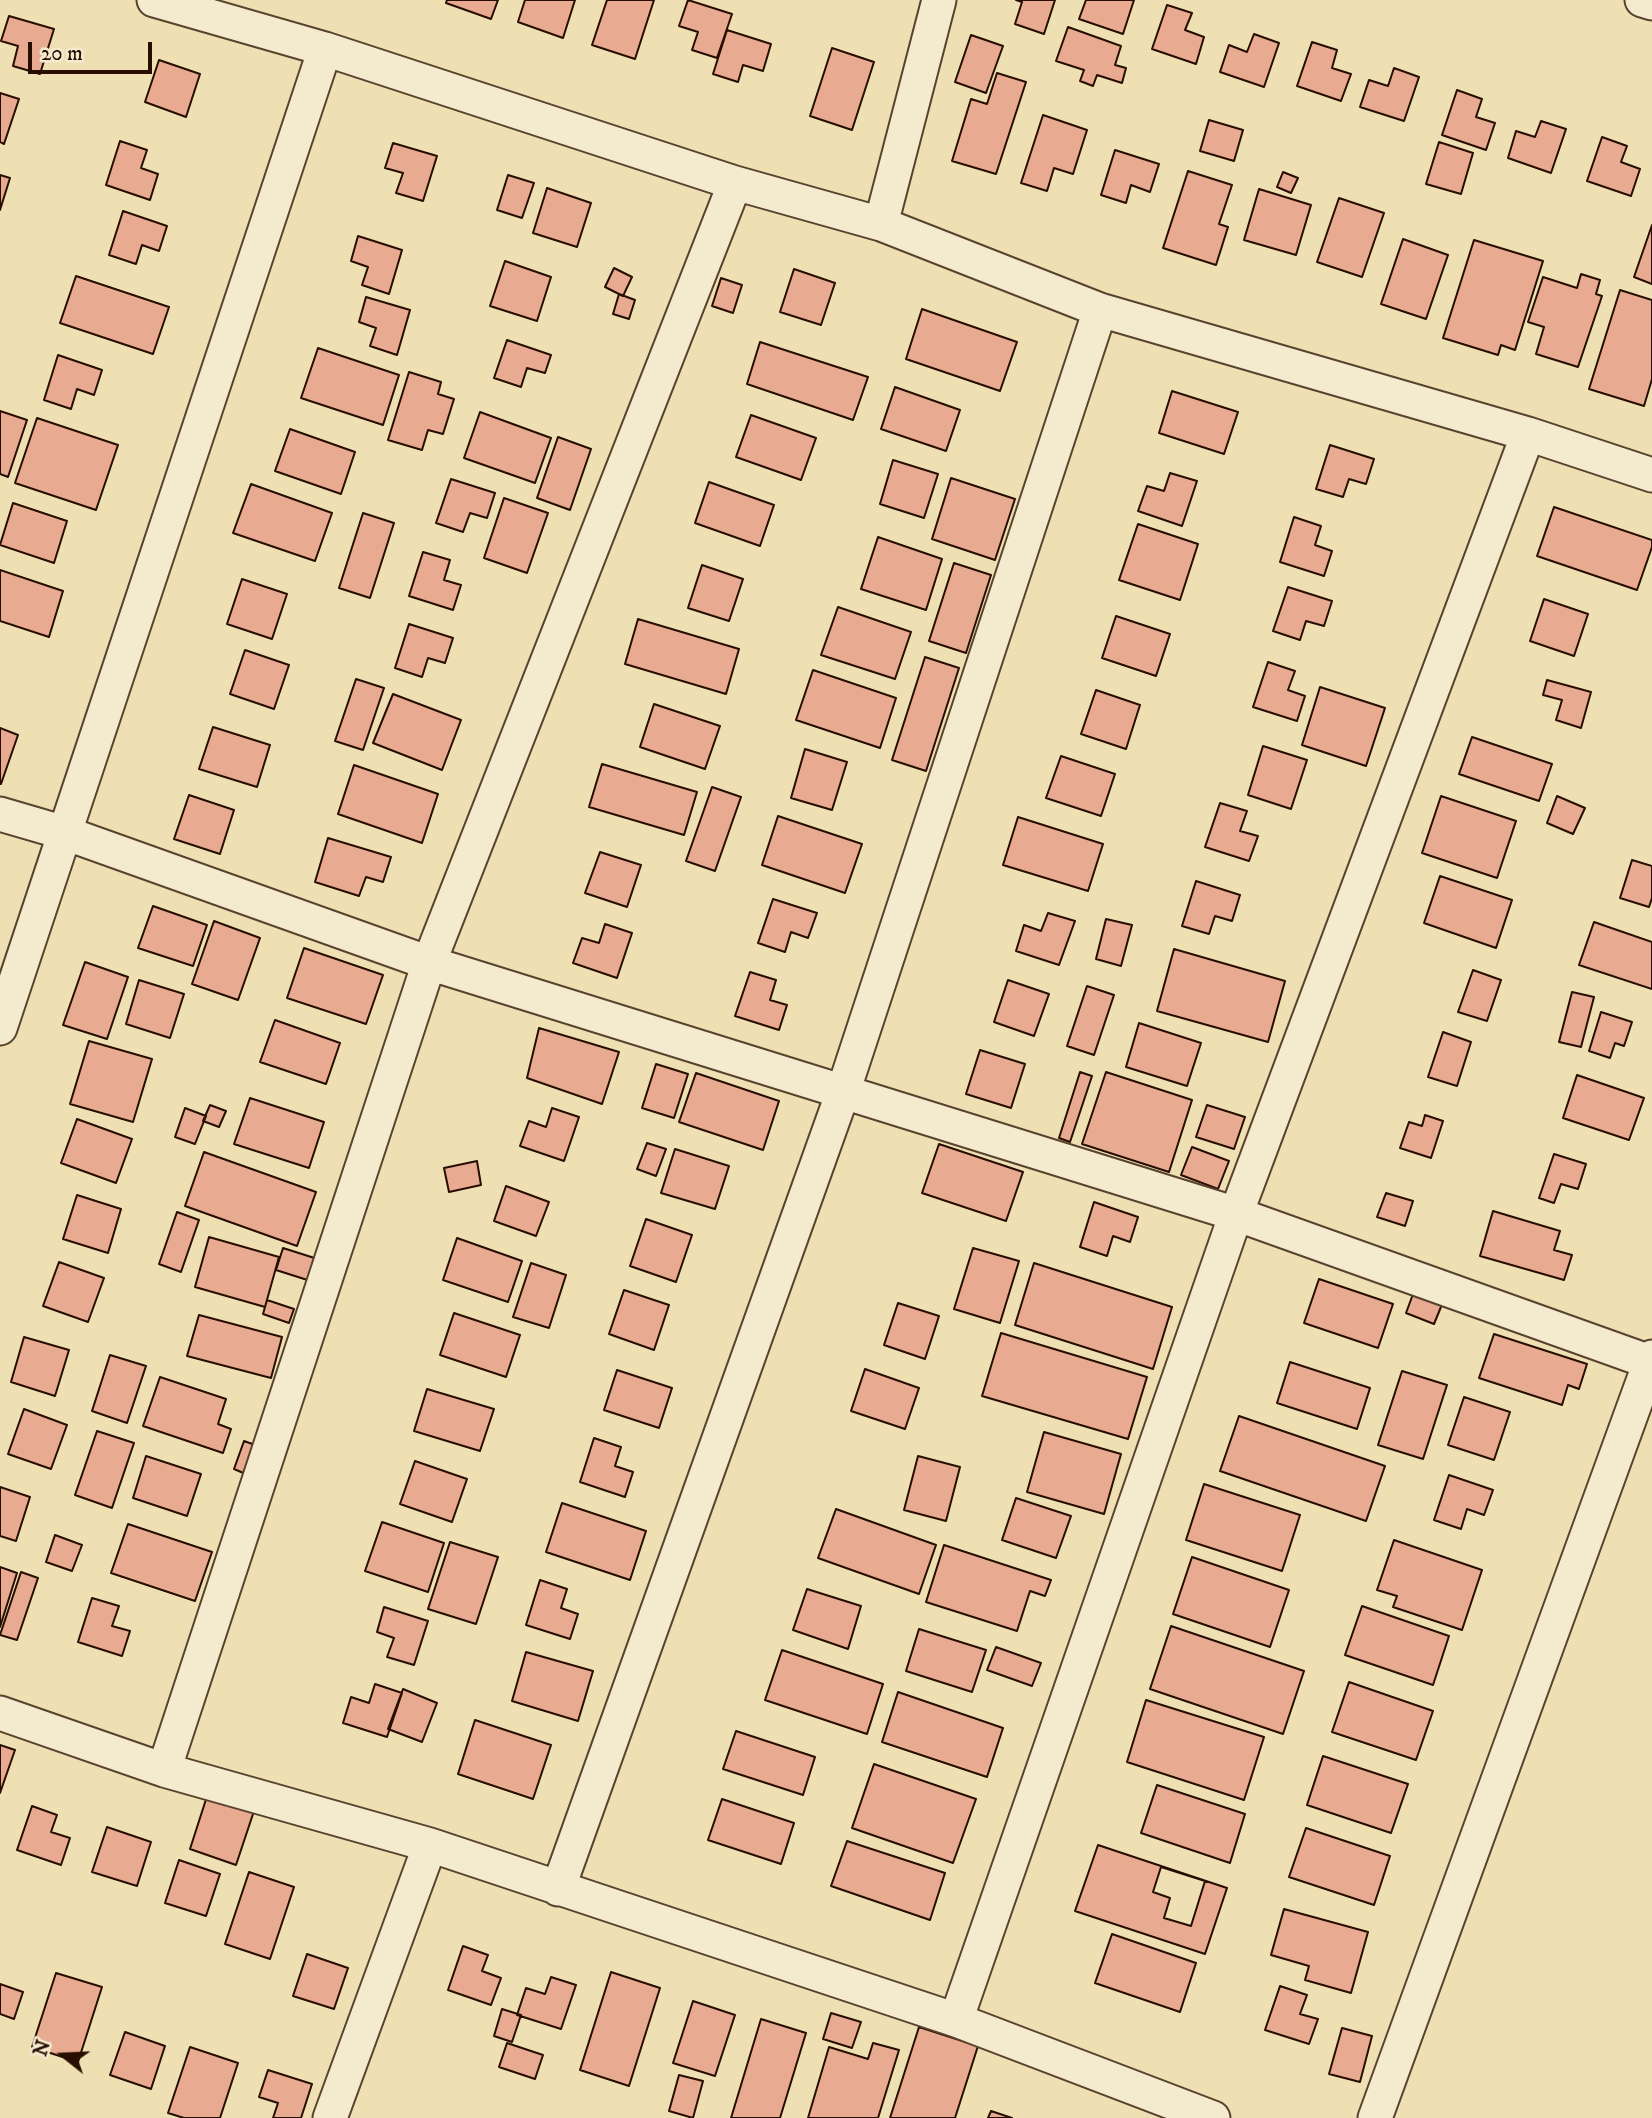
<!DOCTYPE html>
<html>
<head>
<meta charset="utf-8">
<style>
  body { margin:0 }
  #map { position:relative; width:1652px; height:2118px; overflow:hidden; background:#eee0b3; font-family:"IM FELL DW Pica",serif }
  canvas { display:block }
  .north { position:absolute; left:28px; top:2020px; width:70px; height:70px; -webkit-text-stroke:5px #f4ebce; paint-order:stroke; rotate:288deg; font-size:19px; font-weight:700; line-height:28px; text-align:center; color:#270e01 }
  .north::after { content:''; display:block; margin:auto; width:24px; height:32px; background:#270e01; clip-path:polygon(50% 0,100% 100%,50% 72%,0 100%) }
  .scale { position:absolute; left:28px; top:42px; width:124px; height:32px; box-sizing:border-box; border:4px solid #270e01; border-top:0; padding-left:9px; font-size:21px; line-height:24px; white-space:nowrap; color:#270e01; -webkit-text-stroke:5px #f4ebce; paint-order:stroke }
</style>
</head>
<body>
<div id="map">
<canvas width="1652" height="2118"></canvas>
<div class="north">N</div>
<div class="scale">20 m</div>
</div>
<script>
const c = document.querySelector('canvas').getContext('2d');
c.lineJoin = 'round';
function paint(path, color) {
  c.fillStyle = color;
  c.fill(path, 'evenodd');
}
function strokePath(path, color, width, dash) {
  c.strokeStyle = color;
  c.lineWidth = width;
  c.lineCap = dash ? 'butt' : 'round';
  c.setLineDash(dash || []);
  c.stroke(path);
}
const building = new Path2D(`
  M447,0h51l-7,19 -45,-16z
  M525,0h50l-12,38 -45,-16z
  M607,0h47l-19,59 -43,-14z
  M688,0l44,14 -15,44 -25,-8 6,-18 -19,-6z
  M1016,0h39l-11,34 -29,-10 7,-22z
  M1086,0h48l-11,34 -44,-15z
  M1167,5l25,8 -7,17 19,7 -8,27 -44,-15z
  M9,16l45,13 -14,45 -27,-8 5,-20 -17,-5z
  M1068,27l53,19 -6,19 11,3 -4,15 -25,-8 -4,11 -13,-5 4,-11 -28,-9z
  M727,30l44,14 -8,27 -20,-6 -5,17 -25,-8z
  M1254,34l25,9 -15,44 -44,-15 9,-27 18,7z
  M971,35l32,11 -17,47 -31,-11z
  M1312,42l25,8 -5,18 19,6 -10,27 -44,-15z
  M832,48l42,14 -22,68 -42,-14z
  M159,60l41,14 -14,43 -41,-15z
  M1394,68l25,9 -15,44 -44,-14 9,-27 19,6z
  M997,73l29,9 -30,92 -44,-13 19,-62 16,5z
  M1457,90l25,9 -6,18 19,6 -9,27 -44,-15z
  M0,93l19,6 -15,45 -4,-2z
  M1043,115l44,15 -14,44 -19,-6 -7,23 -26,-8z
  M1209,120l34,10 -9,31 -34,-10z
  M1541,121l25,8 -15,44 -43,-15 8,-27 19,6z
  M1602,137l25,9 -6,16 19,7 -9,27 -44,-15z
  M120,141l27,9 -6,18 17,6 -8,26 -44,-15z
  M1439,142l34,11 -12,41 -35,-10z
  M393,143l44,13 -14,45 -27,-8 7,-20 -18,-5z
  M1115,150l44,14 -9,28 -19,-7 -5,18 -25,-8z
  M1188,171l44,14 -13,39 9,3 -12,38 -53,-17z
  M1283,172l15,6 -7,15 -14,-6z
  M0,175l10,3 -10,32z
  M508,175l26,8 -12,35 -25,-8z
  M547,188l44,15 -14,44 -44,-14z
  M1259,189l52,16 -15,50 -52,-15z
  M1339,198l45,15 -22,64 -45,-15z
  M123,211l44,15 -8,25 -17,-6 -6,19 -27,-9z
  M1652,225v59l-18,-7z
  M358,236l44,14 -13,44 -27,-9 6,-18 -17,-6z
  M1403,239l45,16 -22,64 -45,-15z
  M1474,240l69,21 -28,89 -14,-5 -3,10 -55,-17z
  M505,261l46,16 -14,44 -47,-15z
  M614,268l18,9 -9,19 -18,-9z
  M794,269l41,14 -14,42 -41,-13z
  M1581,274l19,6 -4,14 6,2 -24,71 -42,-13 8,-27 -16,-5 15,-45 34,11z
  M76,276l93,31 -16,47 -93,-31z
  M721,278l21,7 -9,28 -21,-7z
  M1620,290l32,10v79l-8,27 -55,-17z
  M619,294l16,6 -6,19 -16,-5z
  M366,297l44,13 -13,45 -27,-9 6,-18 -17,-6z
  M922,309l95,33 -17,49 -94,-32z
  M507,340l44,15 -6,18 -18,-5 -6,19 -27,-9z
  M760,342l108,35 -15,43 -106,-36z
  M318,348l81,27 -16,50 -82,-27z
  M58,355l44,15 -8,25 -17,-6 -6,20 -27,-9z
  M409,372l32,10 -3,12 16,5 -11,35 -15,-4 -6,20 -34,-10z
  M895,387l65,23 -14,41 -65,-22z
  M1172,391l66,21 -14,42 -65,-21z
  M0,411l27,9 -19,57 -8,-3z
  M480,412l71,26 -16,45 -71,-25z
  M751,415l65,23 -15,42 -65,-23z
  M37,418l81,27 -22,65 -81,-27z
  M290,429l65,23 -14,42 -66,-23z
  M558,437l33,12 -21,61 -33,-12z
  M1330,445l44,14 -8,25 -17,-5 -6,18 -27,-8z
  M893,460l45,14 -14,44 -44,-14z
  M1170,473l27,8 -15,45 -44,-15 9,-25 17,5z
  M951,478l64,21 -20,61 -63,-21z
  M451,479l44,14 -8,25 -17,-5 -7,19 -27,-9z
  M709,482l65,23 -14,41 -65,-23z
  M251,484l81,29 -17,48 -82,-28z
  M504,498l44,15 -21,60 -43,-15z
  M13,503l54,18 -13,42 -54,-18z
  M1554,507l98,33v7l-15,43 -100,-34z
  M363,513l31,10 -24,75 -31,-10z
  M1294,517l27,9 -6,19 17,6 -8,25 -44,-14z
  M1138,524l60,20 -18,56 -61,-20z
  M878,537l64,22 -16,51 -65,-21z
  M423,552l27,8 -6,20 17,5 -8,25 -44,-14z
  M954,563l37,12 -25,78 -37,-12z
  M702,565l41,14 -14,42 -41,-13z
  M0,570l63,21 -14,46 -49,-16z
  M242,579l45,15 -15,45 -45,-15z
  M1288,587l44,14 -8,25 -18,-5 -6,19 -27,-9z
  M1544,599l44,15 -14,42 -44,-15z
  M838,607l73,25 -16,47 -74,-24z
  M1116,616l54,18 -14,42 -54,-18z
  M638,619l101,30 -13,45 -101,-30z
  M409,624l44,14 -8,25 -17,-5 -6,19 -27,-9z
  M245,650l44,15 -15,44 -44,-15z
  M925,657l34,11 -33,103 -34,-11z
  M1268,662l27,9 -7,19 17,6 -8,25 -44,-14z
  M813,670l83,28 -16,50 -84,-28z
  M356,679l28,9 -21,62 -28,-9z
  M1547,680l44,12 -10,36 -25,-8 6,-20 -19,-5z
  M1320,687l65,21 -19,58 -64,-21z
  M1096,690l44,15 -14,44 -45,-15z
  M393,694l68,26 -19,50 -69,-27z
  M654,704l66,22 -15,43 -65,-22z
  M213,727l57,18 -13,42 -58,-18z
  M0,728l18,7 -17,49h-1z
  M1472,737l80,27 -13,37 -80,-27z
  M1263,746l44,14 -16,49 -43,-14z
  M805,749l42,13 -15,48 -41,-12z
  M1061,756l54,18 -14,42 -55,-18z
  M602,764l95,28 -13,43 -95,-28z
  M354,765l84,29 -16,49 -84,-29z
  M712,787l29,10 -26,74 -29,-10z
  M189,795l45,15 -14,44 -46,-15z
  M1441,796l75,25 -19,57 -75,-25z
  M1557,796l28,12 -12,26 -26,-11z
  M1220,803l27,8 -7,20 18,5 -9,25 -44,-14z
  M778,816l84,28 -17,49 -83,-28z
  M1018,817l85,27 -15,47 -85,-26z
  M328,838l63,19 -8,25 -17,-5 -7,19 -44,-14z
  M600,852l41,13 -14,42 -42,-14z
  M1632,860l20,6v32l-3,9 -29,-9z
  M1440,876l72,24 -16,48 -72,-25z
  M1196,881l44,14 -8,26 -17,-5 -6,18 -27,-8z
  M773,899l44,14 -9,25 -17,-6 -6,20 -27,-9z
  M153,906l54,19 -14,41 -55,-18z
  M1048,913l27,8 -16,44 -43,-14 8,-26 17,6z
  M1106,919l26,6 -11,41 -25,-7z
  M214,921l46,17 -22,62 -46,-16z
  M1594,922l58,20v47l-73,-24z
  M605,924l27,9 -15,45 -44,-15 9,-25 17,5z
  M304,948l79,27 -17,49 -79,-26z
  M1174,949l111,32 -17,61 -111,-31z
  M85,962l43,15 -21,62 -44,-14z
  M1473,970l28,10 -14,41 -29,-9z
  M750,972l26,8 -6,20 17,5 -8,25 -44,-14z
  M139,980l45,14 -14,44 -44,-14z
  M1008,980l41,14 -15,42 -40,-14z
  M1087,986l27,9 -20,60 -27,-9z
  M1572,992l22,5 -13,50 -22,-5z
  M1601,1012l31,10 -8,24 -9,-3 -5,15 -21,-7z
  M275,1020l65,23 -14,41 -66,-22z
  M1139,1023l62,20 -14,43 -61,-19z
  M539,1028l80,24 -17,52 -75,-26z
  M1443,1032l28,10 -14,44 -29,-9z
  M89,1041l63,18 -19,63 -63,-18z
  M980,1050l45,14 -14,44 -45,-14z
  M656,1064l32,10 -14,44 -32,-10z
  M1080,1072l12,4 -22,66 -11,-4z
  M1106,1072l86,28 -23,72 -87,-28z
  M696,1073l83,28 -16,49 -84,-28z
  M1577,1075l67,23 -15,42 -66,-22z
  M250,1098l74,24 -15,46 -75,-24z
  M210,1105l16,6 -7,16 -16,-6z
  M1207,1105l38,12 -11,32 -38,-12z
  M185,1108l21,8 -11,28 -20,-7z
  M552,1108l27,9 -15,44 -44,-15 9,-25 17,6z
  M1425,1115l18,6 -12,37 -31,-10 9,-26 13,4z
  M77,1119l55,20 -16,44 -55,-20z
  M647,1143l19,6 -10,27 -19,-7z
  M939,1144l84,28 -17,49 -84,-28z
  M1192,1147l37,14 -11,28 -37,-14z
  M675,1149l54,17 -14,43 -54,-16z
  M204,1152l112,40 -19,54 -112,-40z
  M1554,1154l32,10 -8,25 -17,-5 -7,19 -15,-5z
  M477,1161l4,24 -32,7 -5,-24z
  M506,1186l43,16 -13,34 -42,-15z
  M1386,1193l27,8 -8,25 -28,-9z
  M77,1195l44,14 -13,44 -45,-14z
  M1094,1202l44,15 -8,25 -17,-6 -6,20 -27,-9z
  M1493,1211l67,20 -6,19 18,5 -8,25 -84,-24z
  M177,1212l22,8 -18,52 -22,-8z
  M646,1219l46,16 -16,47 -46,-16z
  M209,1237l70,20 -14,50 -70,-20z
  M457,1238l65,23 -14,41 -65,-22z
  M283,1248l44,14 -7,22 -44,-14z
  M973,1248l46,13 -19,62 -46,-14z
  M59,1262l45,16 -16,44 -45,-16z
  M531,1263l35,12 -17,53 -36,-11z
  M1034,1263l138,44 -19,62 -138,-44z
  M1319,1279l74,25 -15,44 -74,-25z
  M1416,1286l29,11 -11,27 -28,-11z
  M624,1290l45,15 -15,45 -45,-16z
  M267,1300l27,9 -5,14 -26,-9z
  M898,1303l41,13 -14,43 -41,-14z
  M454,1313l66,22 -14,42 -66,-22z
  M199,1315l83,22 -11,41 -84,-22z
  M1001,1333l146,44 -19,62 -146,-43z
  M1494,1334l93,30 -8,25 -11,-4 -6,20 -83,-27z
  M24,1337l45,13 -14,46 -44,-14z
  M110,1355l36,11 -19,57 -35,-12z
  M1290,1362l80,26 -13,41 -80,-26z
  M865,1369l54,19 -14,41 -54,-18z
  M617,1370l55,18 -13,40 -55,-18z
  M1402,1371l45,14 -24,74 -45,-14z
  M160,1377l66,22 -8,25 13,5 -8,24 -80,-27z
  M427,1389l67,20 -14,42 -66,-20z
  M1464,1397l46,15 -16,48 -46,-15z
  M24,1409l43,16 -16,44 -43,-15z
  M1239,1416l146,50 -19,55 -146,-50z
  M97,1431l37,12 -22,65 -37,-13z
  M1044,1432l77,22 -17,60 -77,-22z
  M594,1438l27,9 -6,19 18,6 -8,25 -45,-15z
  M244,1441l14,5 -10,29 -14,-6z
  M146,1456l55,18 -14,42 -54,-18z
  M918,1456l42,11 -14,54 -42,-11z
  M415,1461l52,18 -15,43 -52,-18z
  M1449,1475l44,15 -9,25 -17,-6 -6,20 -27,-9z
  M1204,1484l96,31 -18,56 -96,-31z
  M0,1487l30,10 -14,44 -16,-5z
  M1016,1498l55,18 -15,42 -54,-18z
  M562,1503l84,28 -16,49 -84,-28z
  M836,1509l100,36 -17,49 -101,-36z
  M382,1522l62,21 -16,49 -63,-21z
  M128,1524l84,28 -17,49 -84,-28z
  M55,1535l27,10 -10,26 -26,-9z
  M1394,1540l88,30 -20,60 -69,-23 4,-11 -20,-6z
  M450,1542l48,15 -22,67 -48,-15z
  M944,1545l107,35 -6,16 -15,-5 -13,40 -91,-29z
  M1192,1557l97,33 -19,57 -97,-33z
  M0,1567l17,6 -17,54z
  M21,1572l17,6 -21,62 -17,-5z
  M540,1580l27,9 -6,19 17,6 -8,25 -44,-14z
  M807,1589l54,17 -13,43 -55,-19z
  M92,1598l27,8 -7,20 18,5 -8,25 -44,-14z
  M1362,1606l87,30 -16,49 -88,-30z
  M384,1607l44,14 -14,44 -27,-8 7,-19 -17,-6z
  M1171,1626l133,45 -21,63 -133,-45z
  M919,1629l67,21 -14,42 -66,-21z
  M996,1647l45,16 -9,23 -45,-16z
  M782,1650l101,34 -16,50 -102,-34z
  M526,1652l67,19 -15,50 -66,-20z
  M1349,1682l84,29 -17,49 -84,-28z
  M375,1684l27,9 -15,44 -44,-14 8,-26 18,6z
  M403,1689l34,14 -15,39 -34,-13z
  M898,1692l105,36 -16,49 -105,-35z
  M1146,1700l118,37 -20,63 -117,-38z
  M475,1720l76,25 -18,54 -75,-25z
  M736,1731l79,26 -12,38 -80,-26z
  M0,1745l15,5 -15,43z
  M1323,1756l85,28 -17,49 -84,-28z
  M874,1764l102,35 -23,64 -101,-35z
  M1157,1785l88,29 -15,49 -89,-30z
  M209,1790l47,15 -20,60 -46,-16z
  M722,1799l72,24 -13,41 -73,-24z
  M32,1806l25,9 -6,17 19,6 -9,27 -44,-15z
  M107,1827l44,15 -14,44 -45,-14z
  M1306,1828l84,28 -16,49 -85,-28z
  M847,1841l98,32 -15,47 -99,-34z
  M1098,1845l129,43 -22,66 -130,-43z
  M179,1860l41,14 -14,42 -41,-13z
  M1161,1867l44,14 -14,45 -27,-8 6,-20 -17,-6z
  M249,1872l45,15 -24,72 -45,-15z
  M1284,1909l84,23 -17,61 -46,-13 4,-14 -38,-11z
  M1112,1934l84,29 -16,49 -85,-29z
  M463,1946l25,9 -6,16 19,7 -10,27 -43,-15z
  M307,1954l41,14 -14,41 -41,-13z
  M611,1972l49,16 -31,98 -49,-16z
  M56,1973l46,14 -24,75 -46,-15z
  M551,1977l25,8 -15,44 -44,-14 9,-27 19,6z
  M0,1984l23,8 -9,27 -14,-5z
  M1280,1986l27,9 -7,19 18,5 -9,25 -44,-14z
  M693,2001l42,14 -20,61 -42,-13z
  M502,2009l19,6 -9,27 -18,-6z
  M831,2013l30,9 -9,26 -29,-9z
  M761,2019l45,14 -26,85h-49z
  M919,2027l59,19 -23,72h-65z
  M1342,2028l30,8 -12,46 -31,-8z
  M125,2032l40,14 -14,43 -41,-14z
  M507,2043l36,12 -8,24 -36,-12z
  M873,2043l26,7 -21,68h-70l21,-71 39,12z
  M190,2047l48,16 -18,55h-36l-16,-5z
  M268,2070l44,14 -11,34h-28l5,-15 -19,-6z
  M679,2075l24,6 -10,37 -24,-7z
  M991,2111l21,7h-24z`);
paint(building, '#e8aa90');
strokePath(building, '#270e01', 2);
const minor = new Path2D(`
  M154,0l171,49 410,134 146,41 219,86 428,124 124,41
  M1642,0l10,3
  M881,224l58,-224
  M0,814l65,19 364,130 807,251 414,148
  M0,1028l325,-979
  M0,1713l164,57 266,75 526,175 257,98
  M164,1770l265,-807 306,-780
  M558,1889l285,-797 257,-782
  M956,2020l280,-806 292,-780
  M330,2118l100,-273
  M1375,2118l277,-761`);
strokePath(minor, '#59422e', 37);
strokePath(minor, '#f4ebce', 33);
</script>
</body>
</html>
